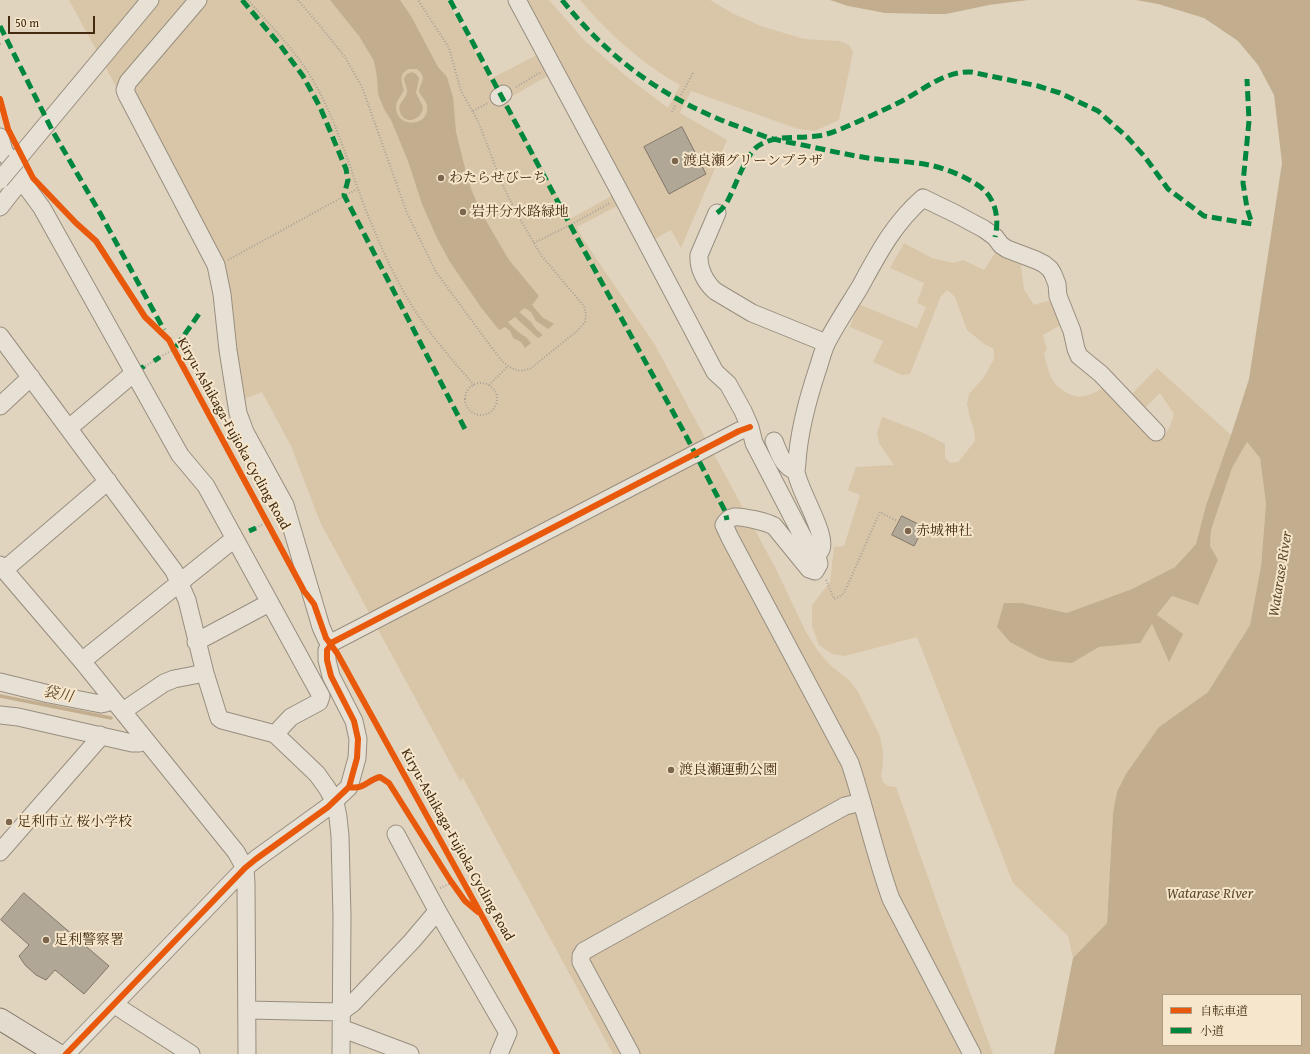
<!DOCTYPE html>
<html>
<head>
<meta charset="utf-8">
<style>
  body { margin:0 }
  #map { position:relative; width:1310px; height:1054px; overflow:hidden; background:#e1d4bf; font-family:"Gentium Book Plus","Noto Serif JP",serif }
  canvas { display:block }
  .legend { position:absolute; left:1162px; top:994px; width:140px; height:52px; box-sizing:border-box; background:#f5e6cc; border:1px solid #ae9b81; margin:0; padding:5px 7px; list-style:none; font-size:12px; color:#442b10 }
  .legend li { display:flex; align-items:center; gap:8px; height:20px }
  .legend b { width:20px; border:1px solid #ae9b81 }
  .scale { position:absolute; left:8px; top:16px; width:87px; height:18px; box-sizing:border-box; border:2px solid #442b10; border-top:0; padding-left:5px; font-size:12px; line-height:14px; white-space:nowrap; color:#442b10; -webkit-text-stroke:3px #f5e6cc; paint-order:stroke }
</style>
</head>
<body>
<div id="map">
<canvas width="1310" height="1054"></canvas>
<ul class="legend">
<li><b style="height:5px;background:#e8590c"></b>自転車道</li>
<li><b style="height:5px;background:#00873e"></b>小道</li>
</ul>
<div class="scale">50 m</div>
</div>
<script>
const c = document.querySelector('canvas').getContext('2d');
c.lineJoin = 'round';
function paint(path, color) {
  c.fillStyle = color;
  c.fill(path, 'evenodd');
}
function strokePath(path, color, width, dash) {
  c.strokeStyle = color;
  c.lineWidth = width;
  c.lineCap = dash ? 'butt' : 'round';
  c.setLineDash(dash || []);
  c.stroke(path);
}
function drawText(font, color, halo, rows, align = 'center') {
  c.font = font + ' "Gentium Book Plus","Noto Serif JP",serif';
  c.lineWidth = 4;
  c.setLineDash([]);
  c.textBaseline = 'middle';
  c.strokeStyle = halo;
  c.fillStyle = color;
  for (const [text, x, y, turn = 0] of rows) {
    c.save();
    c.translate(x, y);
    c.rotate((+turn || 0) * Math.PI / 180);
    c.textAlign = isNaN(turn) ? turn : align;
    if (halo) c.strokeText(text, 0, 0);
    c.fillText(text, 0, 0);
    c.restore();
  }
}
paint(new Path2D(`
  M69,0h378l43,79 49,-25 -16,-54h26l36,41 41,35 42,32 12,-23c-38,-21 -72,-52 -100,-85h130l22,13 29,13 43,13 36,2 9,4 4,7 -14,68 -24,11 -17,-2 -107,-38 -11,22 47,27 -46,108 -10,-18 -18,10 -32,-36 -44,23 6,12 72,106 121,224 30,63 12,19 13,15 18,14 8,10 23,46 3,15v13l-2,12 2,6 5,4 8,1 49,138 48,129h-380l-150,-276 -3,3 -140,-259 -29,-76 -29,-54 -21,8 -15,-121 -94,-163zM551,74l64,120 -45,25 -64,-119z
  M904,243l28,15 22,5 9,-3 21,10 11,-17 26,12 3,24 10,16 21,-6 9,24 -21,12 4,14 -3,5c2,7 4,16 7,23 2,5 6,9 10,12 16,12 27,8 42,-1l21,17 30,36 9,-3 7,-12 4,-12 -14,-21 -18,18 -12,-15 27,-28 74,67 -25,70 -10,39 -21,23 -43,22 -65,25 -45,-11 50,60 27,-16 41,-5 12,-18 17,38 -12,-46 15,-20 26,9 12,-59 1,-16 21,-62 15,-26 13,16 6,46 -5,62 -11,59 -42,67 -49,35 -46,86 -6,110 -34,35 -5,-22 -55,-53 -96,-246 -72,19 -13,-2 -13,-9 -7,-19v-21l18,-23 4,-35 10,-1 16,-51 -12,-5 8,-23 38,-2 -15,-22 -2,-10 5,-16c22,8 44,16 63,27v14l5,5 8,-1 17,-21 -1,-11 -4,-12 -3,-14 2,-10 15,-17 10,-18v-10l-10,-5 -17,-14 -12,-33 -8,-7 -6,6 -31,78 -8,1 -29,-13 10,-21 -33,-14 8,-23 59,24 9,-21 -9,-4 7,-20 -34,-15z`), '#d9c6a8');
paint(new Path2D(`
  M330,0h70l11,16 27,51 9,10 6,20 3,35 9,36 6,21 10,23 28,48 30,36 -7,9 10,12 12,7 -6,5 -12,-8 -5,-9 -6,-4 -6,4 12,10 5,7 7,6 -5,3 -23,-21 -7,5 9,9 10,7 4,5 -6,5 -4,-6 -8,-4 -3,-7 -5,-4 -6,3 -19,-24 -30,-44 -13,-24 -15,-34 -14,-43 -17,-41 -7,-11 -6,-15 -1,-17 -3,-16 -15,-25zM409,69h8c11,9 3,13 2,23 3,5 7,8 8,14 3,21 -31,23 -31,1 0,-6 5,-11 8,-17 -3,-9 -5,-17 5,-21z
  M830,0h198l-39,5 -43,9h-15l-46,-1 -37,-7z
  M1136,0h174v1054h-256l19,-96 34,-35 6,-110 4,-21 9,-18 33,-47 49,-35 42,-67 11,-59 5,-62 -6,-46 -13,-16 -15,26 -21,62 -1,16 8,14 -20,45 -26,-9 -15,19 26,19 -14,28 -17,-38 -12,19 -41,4 -27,16 -21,-2 -13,-4 -28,-15 -13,-15 7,-24h18l45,10 65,-24 43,-22 21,-23 10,-39 25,-70 18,-56 33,-216 -8,-68 -16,-30 -20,-24 -34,-23 -46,-14zM1163,995h138v50h-138z
  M412,72l4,2 3,4 -3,15 7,14c-1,13 -18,19 -23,5 -3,-9 5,-12 7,-19 1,-5 -3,-10 -3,-15l3,-4z`), '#c2ae8f');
strokePath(new Path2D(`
  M0,696l111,22`), '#c2ae8f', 3.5);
const building = new Path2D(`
  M682,127l24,47 -37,20 -25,-47z
  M902,516l22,11 -10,19 -22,-11z
  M24,893l85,73 -25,28 -29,-24 -9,10 -10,-5 -11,-10 -6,-9 10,-11 -28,-25z`);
paint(building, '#b1a797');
strokePath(building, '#817668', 1);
const minor = new Path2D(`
  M198,0l-70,82 -3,8 2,5 89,170 6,29 6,56 10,63 7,19 40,73 36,122 5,11 4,7
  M517,0l105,196 93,176 13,12 15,27 7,16 4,16 51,98 7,10 4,1 3,12 -4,7 -6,-2 -35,-43c-7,-4 -32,-10 -40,-9 -5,1 -8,4 -10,8l6,13 120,225c15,45 25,92 41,136l81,155
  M499,97l4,-3
  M0,137l4,14 19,31 19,26 138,247 26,31 115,210 -2,6 -28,15 -16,17
  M16,161l134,-161
  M0,207l14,-18 9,-7
  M717,213l-18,42c-1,13 6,27 16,36l37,22 74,30
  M0,336l174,235 13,29 18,73 14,45 3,2 53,14 42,40 10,14 8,14 3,15 2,19 2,81 -1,137
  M0,406l31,-29
  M69,428l65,-55
  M774,441c5,12 9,26 22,30
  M816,552l4,-1c10,-13 -22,-61 -24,-80 0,-2 1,-6 1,-9 2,-32 11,-64 21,-94 3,-9 5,-18 9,-26 10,-19 22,-37 33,-55 18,-33 34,-64 63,-89l33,16 28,15 11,8 6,8 6,4 29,11 8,4 6,5 3,5 4,10 1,12 14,35 4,18 3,7 22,18 55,58
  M0,565l82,96 154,191 9,16 1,15 1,171
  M4,570l104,-89
  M196,642l73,-39
  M82,661l152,-122
  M0,682l49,12 52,10 5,-1 6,-4
  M123,711l41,-28 10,-4 31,-6
  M0,715l18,2 114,26h7l5,-4
  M396,834l42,78 70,121 -9,21
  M0,852l97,-111 3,-6
  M114,1004l10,7 67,43
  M248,1010l93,2 12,-9 59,-62 22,-26 4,-3
  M341,1028l69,26
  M66,1054l179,-186 11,-9 72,-52 21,-20 8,-29 1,-19 -4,-18 -23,-45 -4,-16v-10l6,-8 406,-211 11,-4
  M631,1054l-50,-92v-6l3,-5 261,-145 17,-4`);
const major = new Path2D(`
  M0,1019l57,35`);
strokePath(minor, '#988e7f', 19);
strokePath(major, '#817668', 23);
strokePath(new Path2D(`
  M248,0c22,25 46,49 63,77 28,46 40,99 61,148 16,39 35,78 61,111 13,17 27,33 41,49
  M298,0l23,27 24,30 17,30 45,126 29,59 53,72 13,17 6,5 6,3 6,2 10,-2 47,-38 8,-9 1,-8 -2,-8 -43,-51 -25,-43 -13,-26 -25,-65 -17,-30 -12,-43 -31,-48
  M0,44l2,-1
  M516,87l25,-15
  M681,95l12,-22
  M473,111l15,-8
  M672,112l4,-8
  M534,243l38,-19 38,-21
  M228,260l129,-71
  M160,357l11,-6
  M145,366l9,-5
  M465 399a16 16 0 1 1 32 0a16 16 0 1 1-32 0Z
  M489,385l19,-19
  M256,528l7,-4
  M826,580l8,19 5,-2 5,-4 36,-81 17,9
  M440,888l11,-5`), '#a9a297', 2, [1, 2]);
strokePath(minor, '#e7e0d5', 17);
strokePath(major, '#e3dbce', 21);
const minorBridge = new Path2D(`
  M0,180l16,-19`);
strokePath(minorBridge, '#988e7f', 19, []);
strokePath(minorBridge, '#e7e0d5', 17);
strokePath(new Path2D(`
  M242,0l38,45 23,31 17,31 26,62 2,11 -4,15 122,236
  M450,0l124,232 110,200 41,79 2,9
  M562,0c50,62 105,101 180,128 10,4 21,8 31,11 13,3 26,5 39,8 19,4 37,8 56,11 20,3 41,3 61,7 15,3 33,10 47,19 19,11 24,33 19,53
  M0,26l52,104 48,83 64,117
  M717,213c4,-3 8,-7 10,-11 8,-14 18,-47 31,-56 18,-12 40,-7 59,-10 9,-1 16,-4 24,-7 21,-9 41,-18 61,-28 22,-12 43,-30 69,-29l67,14 22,7 38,18 29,26 18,20 23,32 36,27 48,8 -5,-16 -4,-25 6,-62 -2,-42
  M176,347l25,-36
  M154,361l6,-4
  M142,368l2,-2
  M249,531l7,-3`), '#00873e', 5, [10, 5]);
strokePath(new Path2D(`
  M0,99l8,30 25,49 43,45 20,18 49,76 24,23 4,8 123,228 8,15 10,13 12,34 11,15 144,261 76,140
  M349,787c16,3 18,-7 31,-10l9,6 61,97 15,21 13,11
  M66,1054l179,-186 11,-9 72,-52 21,-20 8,-29 1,-19 -4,-18 -23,-45 -4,-16v-10l6,-8 406,-211 11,-4`), '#e8590c', 6);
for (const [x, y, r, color] of [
  [675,161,4,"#7b664d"],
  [441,178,4,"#7b664d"],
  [463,212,4,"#7b664d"],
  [908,531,4,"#7b664d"],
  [671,770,4,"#7b664d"],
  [9,822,4,"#7b664d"],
  [46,940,4,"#7b664d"]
]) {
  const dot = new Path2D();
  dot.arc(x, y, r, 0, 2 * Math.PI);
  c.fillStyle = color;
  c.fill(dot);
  strokePath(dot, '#f5e6cc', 1.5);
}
drawText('14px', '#442b10', '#f5e6cc', [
  ["渡良瀬グリーンプラザ",683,161],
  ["わたらせびーち",449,178],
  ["岩井分水路緑地",471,212],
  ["赤城神社",916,531],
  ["渡良瀬運動公園",679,770],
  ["足利市立 桜小学校",17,822],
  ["足利警察署",54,940]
], 'left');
drawText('14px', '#442b10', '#f5e6cc', [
  ["Kiryu-Ashikaga-Fujioka Cycling Road",233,434,61],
  ["Kiryu-Ashikaga-Fujioka Cycling Road",457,845,61]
]);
drawText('italic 15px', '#60482a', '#f5e6cc', [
  ["Watarase River",1281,574,-81],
  ["袋川",58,695,11],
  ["Watarase River",1210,894]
]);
</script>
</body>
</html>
